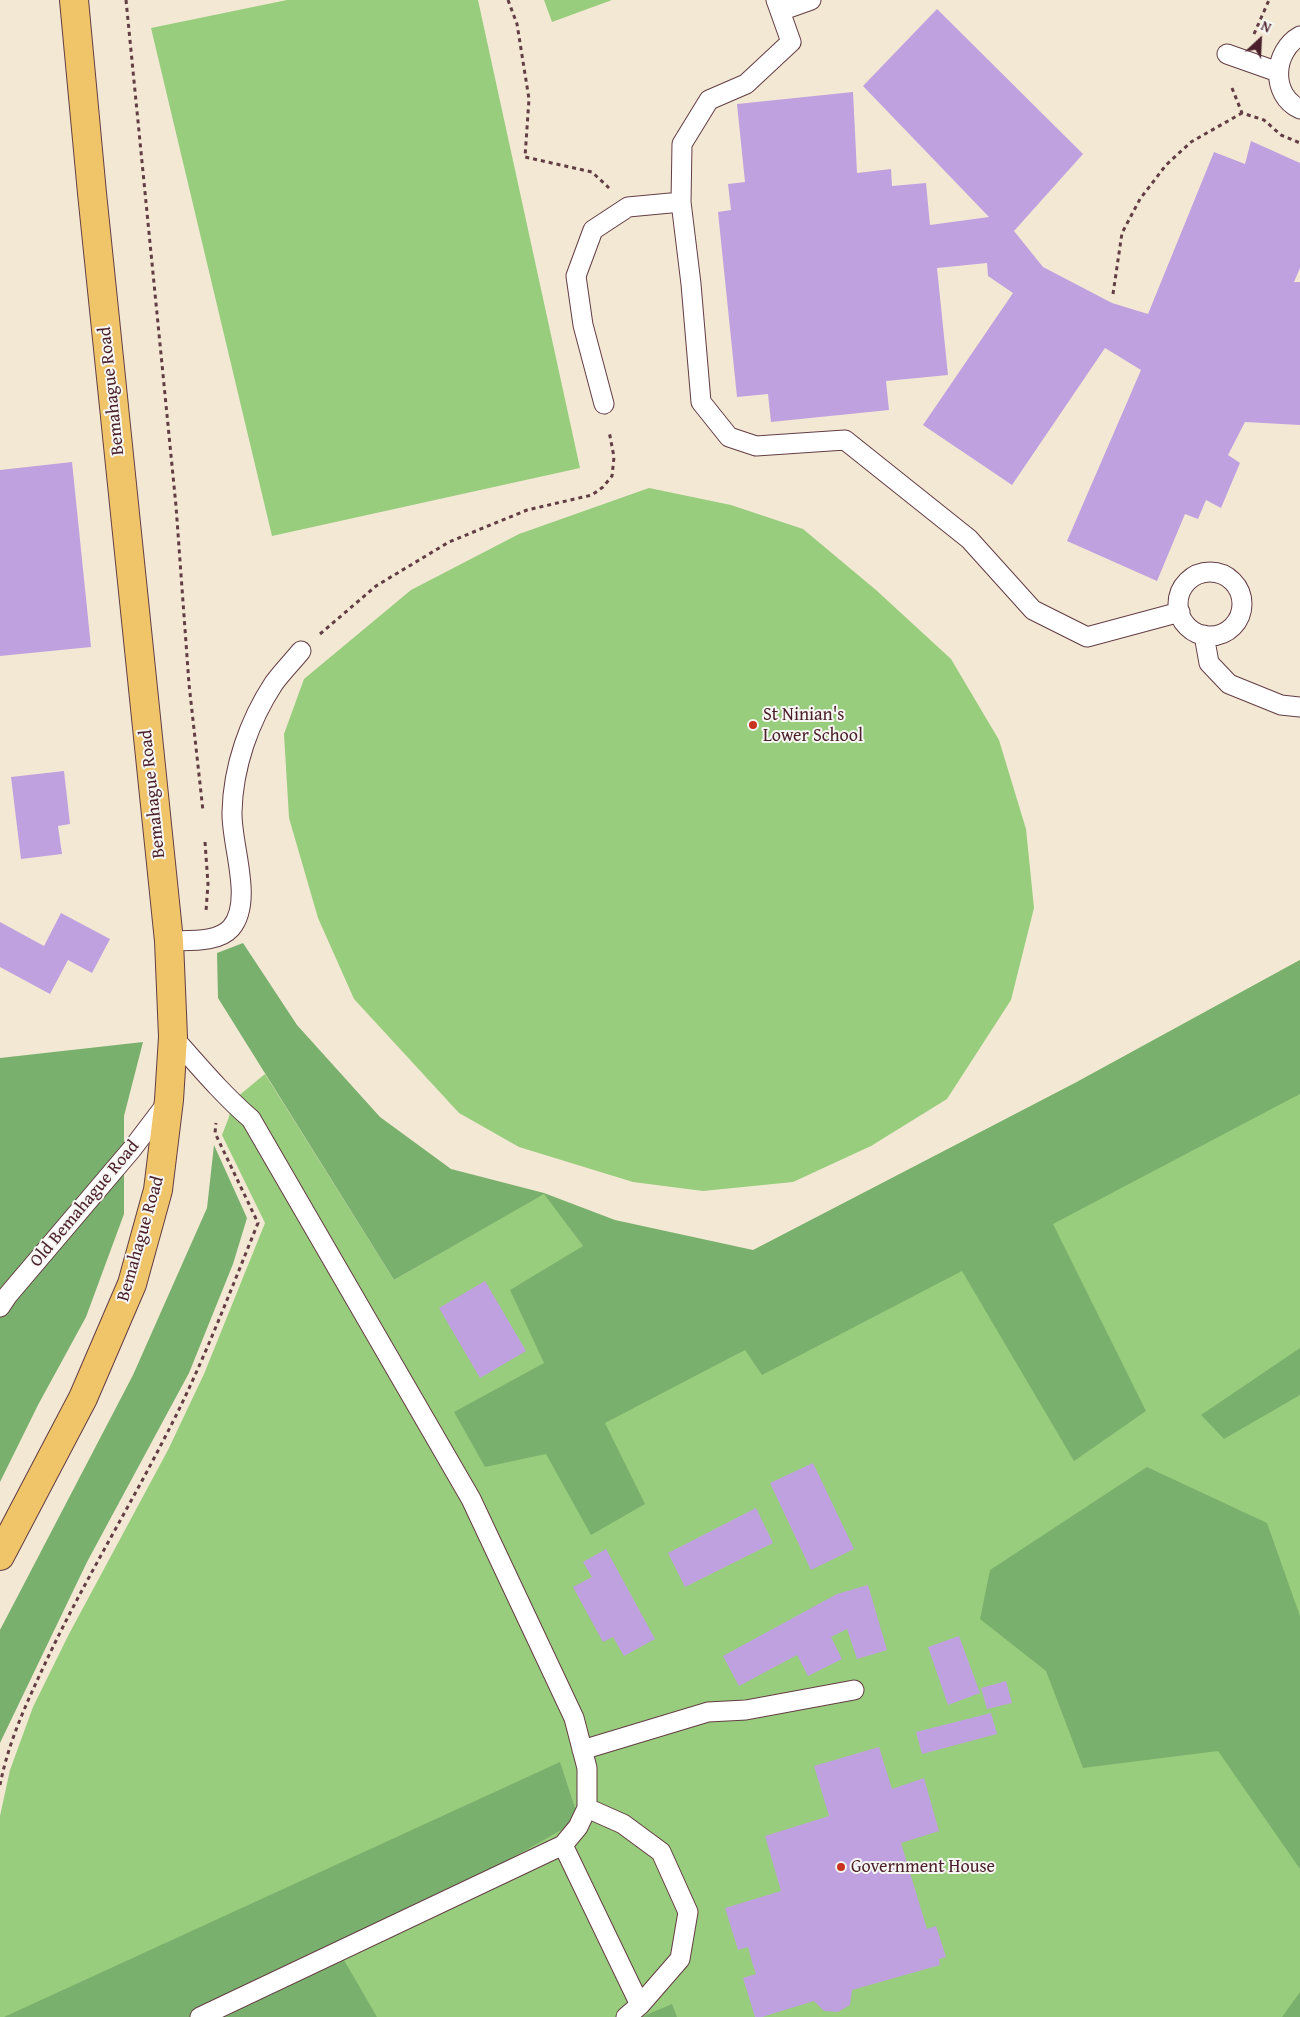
<!DOCTYPE html>
<html>
<head>
<meta charset="utf-8">
<style>
  body { margin:0 }
  #map { position:relative; width:1300px; height:2017px; overflow:hidden; background:#f2e8d4; font-family:"Gentium Book Plus",serif }
  canvas { display:block }
  .north { position:absolute; left:1235px; top:15px; width:50px; height:50px; -webkit-text-stroke:4px #f6f6f2; paint-order:stroke; rotate:25deg; font-size:14px; font-weight:700; line-height:20px; text-align:center; color:#4a1f2b }
  .north::after { content:''; display:block; margin:auto; width:18px; height:22px; background:#4a1f2b; clip-path:polygon(50% 0,100% 100%,50% 72%,0 100%) }
</style>
</head>
<body>
<div id="map">
<canvas width="1300" height="2017"></canvas>
<div class="north">N</div>
</div>
<script>
const c = document.querySelector('canvas').getContext('2d');
c.lineJoin = 'round';
function paint(path, color) {
  c.fillStyle = color;
  c.fill(path, 'evenodd');
}
function strokePath(path, color, width, dash) {
  c.strokeStyle = color;
  c.lineWidth = width;
  c.lineCap = dash ? 'butt' : 'round';
  c.setLineDash(dash || []);
  c.stroke(path);
}
function drawText(font, color, halo, rows, align = 'center') {
  c.font = font + ' "Gentium Book Plus",serif';
  c.lineWidth = 4;
  c.setLineDash([]);
  c.textBaseline = 'middle';
  c.strokeStyle = halo;
  c.fillStyle = color;
  for (const [text, x, y, turn = 0] of rows) {
    c.save();
    c.translate(x, y);
    c.rotate((+turn || 0) * Math.PI / 180);
    c.textAlign = isNaN(turn) ? turn : align;
    if (halo) c.strokeText(text, 0, 0);
    c.fillText(text, 0, 0);
    c.restore();
  }
}
paint(new Path2D(`
  M287,0h191l102,468 -308,68 -121,-508z
  M544,0h68l-60,22z
  M649,488l82,17 72,24 73,61 75,69 48,81 27,89 8,79 -23,92 -64,99 -76,47 -78,36 -90,9 -70,-9 -114,-35 -60,-34 -105,-114 -36,-81 -29,-100 -5,-84 20,-55 107,-89 108,-56z
  M1300,960v1057h-1300v-201l10,-46 23,-63 36,-73 99,-184 36,-76 61,-151 -43,-88 7,-18 2,-15 34,-28 129,206 150,-87 89,120 442,-230z`), '#99cd7e');
paint(new Path2D(`
  M243,943l54,82 83,92 71,52 93,24 71,27 138,30 322,-167 225,-123v134l-247,130 93,187 -72,50 -112,-190 -200,104 -17,-25 -140,73 40,81 -54,31 -45,-81 -61,13 -31,-55 90,-49 -34,-73 73,-44 -39,-52 -150,86 -176,-282 -1,-45z
  M143,1042l-19,74v98l-38,103 -48,88 -38,77v-424z
  M214,1145l33,73 -14,46 -44,109 -102,189 -87,181v-113l133,-255 74,-167z
  M1300,1348v47l-76,44 -23,-24z
  M1147,1467l120,56 33,93v253l-82,-118 -135,17 -37,-97 -66,-52 10,-49z
  M560,1762l19,58 -238,135 36,62h-373z
  M1300,1992v25h-18z
  M672,2004l5,13h-36z`), '#7ab06d');
paint(new Path2D(`
  M937,9l146,145 -69,77 29,36 69,36 36,11 66,-162 31,12 6,-23 49,22v105l-6,14h6v143l-55,-3 -17,33 12,8 -19,45 -15,-8 -8,19 -13,-5 -28,67 -90,-40 74,-171 -36,-22 -93,137 -89,-60 90,-132 -25,-17 -1,-13 -50,5 11,107 -62,6 3,29 -118,12 -3,-28 -31,3 -19,-185 13,-2 -3,-26 17,-2 -8,-78 116,-12 4,81 34,-4 1,17 34,-3 4,42 59,-8 -126,-131z
  M72,462l19,185 -91,9v-186z
  M64,771l6,53 -12,2 4,28 -41,5 -10,-82z
  M61,913l49,26 -18,34 -24,-13 -18,34 -50,-27v-45l44,24z
  M485,1281l41,70 -46,27 -41,-70z
  M813,1463l41,86 -43,21 -41,-87z
  M756,1508l17,35 -88,44 -17,-34z
  M606,1549l49,90 -31,17 -11,-19 -10,5 -30,-55 19,-10 -9,-15z
  M868,1585l19,65 -30,9 -10,-30 -16,8 11,22 -34,17 -11,-21 -58,31 -16,-30 114,-62z
  M959,1636l21,57 -32,12 -20,-58z
  M1006,1681l6,22 -25,6 -6,-21z
  M991,1713l6,21 -75,20 -6,-22z
  M879,1747l13,42 32,-11 15,53 -38,12 26,86 9,-3 10,31 -7,2 1,6 -88,25 -2,15 -12,7 -14,-1 -10,-10 -52,16h-7l-12,-39 13,-4 -4,-12 -4,-15 -10,3 -13,-42 56,-17 -16,-55 64,-20 -15,-50z`), '#c0a1df');
const lane = new Path2D(`
  M776,0l4,11 31,-11
  M780,11l11,31 -45,42 -37,16 -27,44 -1,58 10,82 10,118 28,35 27,9 89,-6 124,99 64,71 54,27 93,-25
  M1300,36c-27,15 -30,59 0,73
  M1227,54l51,18
  M604,404l-21,-79 -7,-49 17,-46 35,-23 53,-5
  M1178 604a32 32 0 1 1 64 0a32 32 0 1 1-64 0Z
  M1204,635l5,28 20,21 52,21 19,2
  M169,941c19,-1 49,2 62,-13 23,-27 0,-83 1,-116 1,-45 17,-91 42,-129 8,-11 18,-21 27,-32
  M173,1037c25,28 49,57 78,82l220,380 103,219 13,50v40l-9,19 -15,18 -363,172
  M0,1307l8,-12 124,-146 35,-46
  M582,1750l126,-38 38,-2 108,-20
  M587,1808l36,16 38,28 27,60 -8,47 -40,46 -14,12
  M563,1845l77,160`);
const highway = new Path2D(`
  M0,1556l83,-158 49,-114 26,-94 11,-90 4,-63 -4,-96 -77,-748 -18,-193`);
strokePath(lane, '#633d44', 21);
strokePath(highway, '#633d44', 30);
strokePath(new Path2D(`
  M126,0l50,506 13,178 14,127
  M508,0l9,24 12,75 -4,58 67,15 17,16
  M1254,34l15,-34
  M1232,88l10,25 22,7 17,15 19,8
  M1113,294l9,-61 18,-34 26,-34 25,-23 51,-29
  M320,634l56,-48 73,-44 78,-32 65,-15 11,-8 9,-11 2,-19 -5,-26
  M205,842l3,42 -2,27
  M0,1785c8,-41 25,-79 43,-117 36,-78 81,-151 120,-227 37,-70 65,-144 95,-218l-43,-90 1,-10`), '#633d44', 3, [4, 4]);
strokePath(lane, '#fff', 19);
strokePath(highway, '#f0c469', 28);
for (const [x, y, r, color] of [
  [753,725,5,"#c8321e"],
  [841,1867,5,"#c8321e"]
]) {
  const dot = new Path2D();
  dot.arc(x, y, r, 0, 2 * Math.PI);
  c.fillStyle = color;
  c.fill(dot);
  strokePath(dot, '#f6f6f2', 2);
}
drawText('18px', '#4a1f2b', '#f6f6f2', [
  ["Bemahague Road",112,391,-96],
  ["Bemahague Road",153,794,-96],
  ["Old Bemahague Road",85,1204,-50],
  ["Bemahague Road",141,1239,-74]
]);
drawText('18px', '#4a1f2b', '#f6f6f2', [
  ["St Ninian's",763,715],
  ["Lower School",763,736],
  ["Government House",851,1867]
], 'left');
</script>
</body>
</html>
